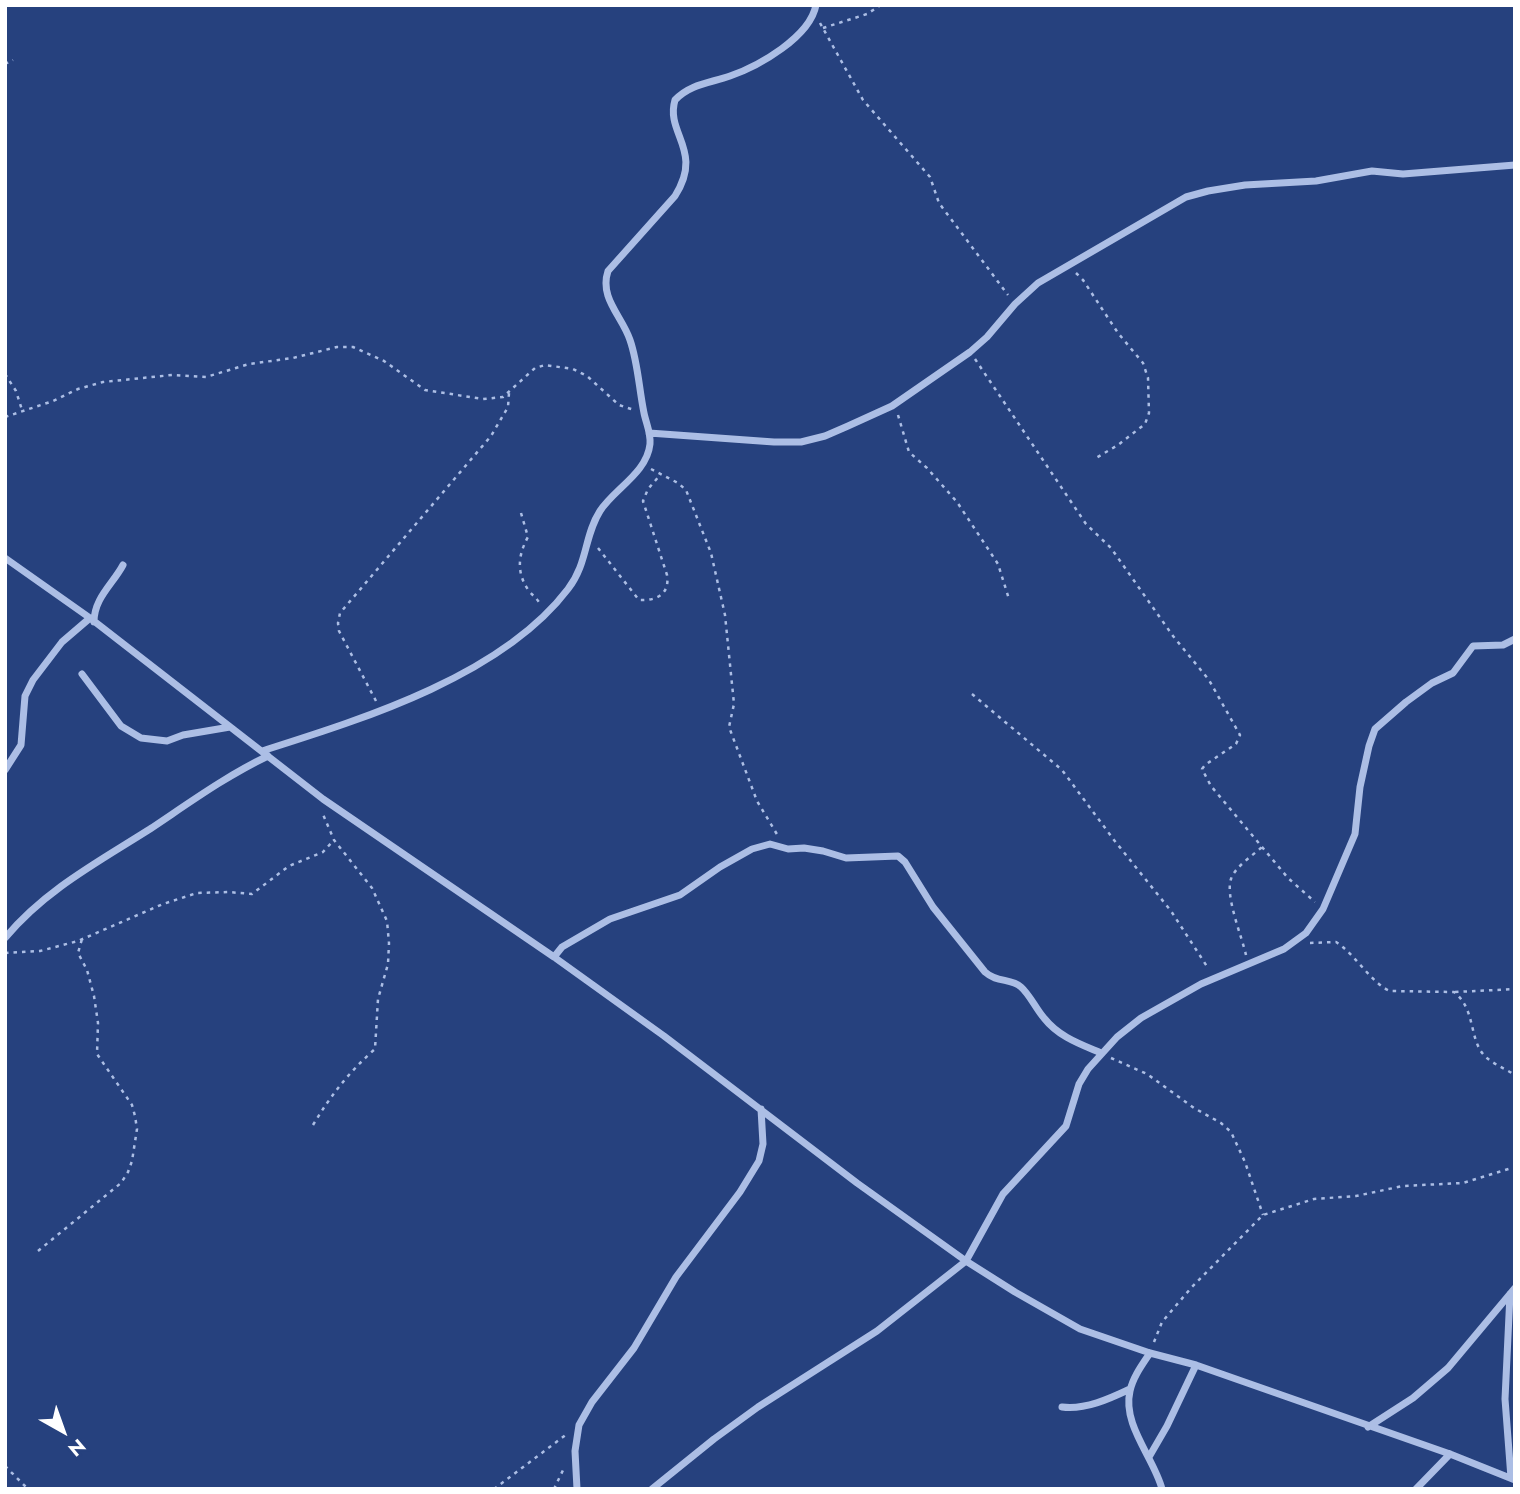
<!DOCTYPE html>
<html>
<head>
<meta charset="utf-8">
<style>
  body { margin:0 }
  #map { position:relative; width:1520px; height:1494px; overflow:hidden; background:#26417e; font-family:Jost,sans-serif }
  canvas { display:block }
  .frame { position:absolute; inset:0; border:7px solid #fff; pointer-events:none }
  .north { position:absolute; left:28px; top:1396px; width:70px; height:70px; -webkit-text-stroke:5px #26417e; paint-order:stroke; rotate:140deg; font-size:19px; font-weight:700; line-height:28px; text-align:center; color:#fff }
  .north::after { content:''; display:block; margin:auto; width:24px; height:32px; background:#fff; clip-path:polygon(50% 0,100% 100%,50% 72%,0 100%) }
</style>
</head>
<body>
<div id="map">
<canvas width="1520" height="1494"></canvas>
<div class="frame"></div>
<div class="north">N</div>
</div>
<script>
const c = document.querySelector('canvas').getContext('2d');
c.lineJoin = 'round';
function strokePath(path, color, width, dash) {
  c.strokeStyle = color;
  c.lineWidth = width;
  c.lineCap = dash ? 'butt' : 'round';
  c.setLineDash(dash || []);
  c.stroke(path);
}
strokePath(new Path2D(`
  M820,23l43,77 67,77 9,26 69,92
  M823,28l44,-14 14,-9
  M5,64l8,-4
  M1076,273l7,7 35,53 25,30 5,15 1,35 -4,11 -27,21 -22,13
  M975,359l111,165 25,24 62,88 36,44 31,55 -4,9 -31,21 -3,4 9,17 77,92 27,24
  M5,374l11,17 6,19
  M898,415l11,37 18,16 30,34 41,62 11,35
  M5,417l48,-16 25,-12 25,-7 69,-7 34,2 43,-13 44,-6 44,-11h16l31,14 41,29 58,9 20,-2 32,-29 10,-3 28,4 14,7 32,29 15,5
  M651,469l27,14 8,7 25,63 14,62 9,89 -5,23 28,74 21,35
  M521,513l7,24c-10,18 -12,36 1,54 4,5 8,7 11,13
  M598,548l41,52c18,1 31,-6 28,-25l-24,-74 5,-12 13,-15
  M972,694l90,76 52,70 57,71 37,57
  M376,701l-37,-70 -1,-8 2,-10 151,-177 17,-29 1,-14
  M1310,943l26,-1c19,12 36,42 54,49l64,1c19,15 16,38 25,56 7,14 24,19 36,27
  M5,953l35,-2 38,-10 85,-37 34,-11 31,-1 24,2 37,-28 34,-14 11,-12
  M1246,955c-4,-18 -21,-59 -15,-76 4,-12 21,-23 31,-32
  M1455,992l60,-3
  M1111,1058l36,16 47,34 27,15 10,9 14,30 18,53
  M313,1125c18,-30 36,-53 62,-76l3,-50 10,-35 1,-21 -2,-22 -15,-33 -38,-48 -12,-28
  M38,1251l83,-68 7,-11 4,-11 5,-32 -2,-13 -3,-11 -35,-51 1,-31 -4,-27 -7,-26 -9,-17 4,-14
  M1154,1342l8,-20 29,-34 72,-73 51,-16 42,-3 47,-10 60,-3 52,-16
  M5,1466l23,23
  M494,1489l73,-55
  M554,1489l11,-23`), '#acbee5', 2.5, [3.5, 5]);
strokePath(new Path2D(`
  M649,433l125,9h27l24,-6 23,-10 44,-20 78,-54 17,-15 28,-33 23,-21 148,-86 22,-6 37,-6 71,-4 56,-10 31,3 112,-9
  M5,558l85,60 233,181 231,158 110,79 193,147 109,78 49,31 65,37 70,24 46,12 254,89 65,26
  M94,622c0,-24 19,-38 29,-57
  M82,674l39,52 20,12 26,3 16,-6 47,-8
  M262,751c101,-32 240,-75 306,-162 20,-26 16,-53 32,-78 14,-22 47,-38 50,-67 1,-11 -4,-21 -6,-31 -5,-24 -6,-50 -14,-73 -8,-24 -31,-42 -22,-69l67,-75c29,-46 -10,-62 0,-96 15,-16 35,-17 55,-24 29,-10 80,-39 86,-71
  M5,770l16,-25 4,-49 8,-16 29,-38 28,-24
  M5,938c40,-48 93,-76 145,-109 39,-26 76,-53 118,-73
  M554,957l8,-10 48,-28 70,-24 40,-28 32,-18 18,-5 18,5 16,-1 19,3 23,7 52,-2 7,6 28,45 52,65c12,11 26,6 36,15 9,8 15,22 23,31 15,19 36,26 57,35
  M1510,1294l-5,105 6,79
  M1150,1353c-8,12 -17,24 -20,38 -8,34 24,67 32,98
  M1062,1407c23,3 47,-8 68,-18
  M1368,1427l45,-29 35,-30 67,-80
  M1149,1457l18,-31 29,-61
  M577,1489l-2,-38 4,-26 13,-23 42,-54 42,-71 64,-85 19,-31 4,-17 -2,-35
  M652,1489l62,-50 44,-32 119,-76 89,-70 37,-67 63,-68 13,-42 9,-15 29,-32 24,-19 60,-34 83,-35 22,-16 17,-24 32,-75 5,-47 9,-41 6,-17 31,-27 26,-19 21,-10 20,-27 30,-1 12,-6
  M1416,1489l34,-35`), '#acbee5', 7);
</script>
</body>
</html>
